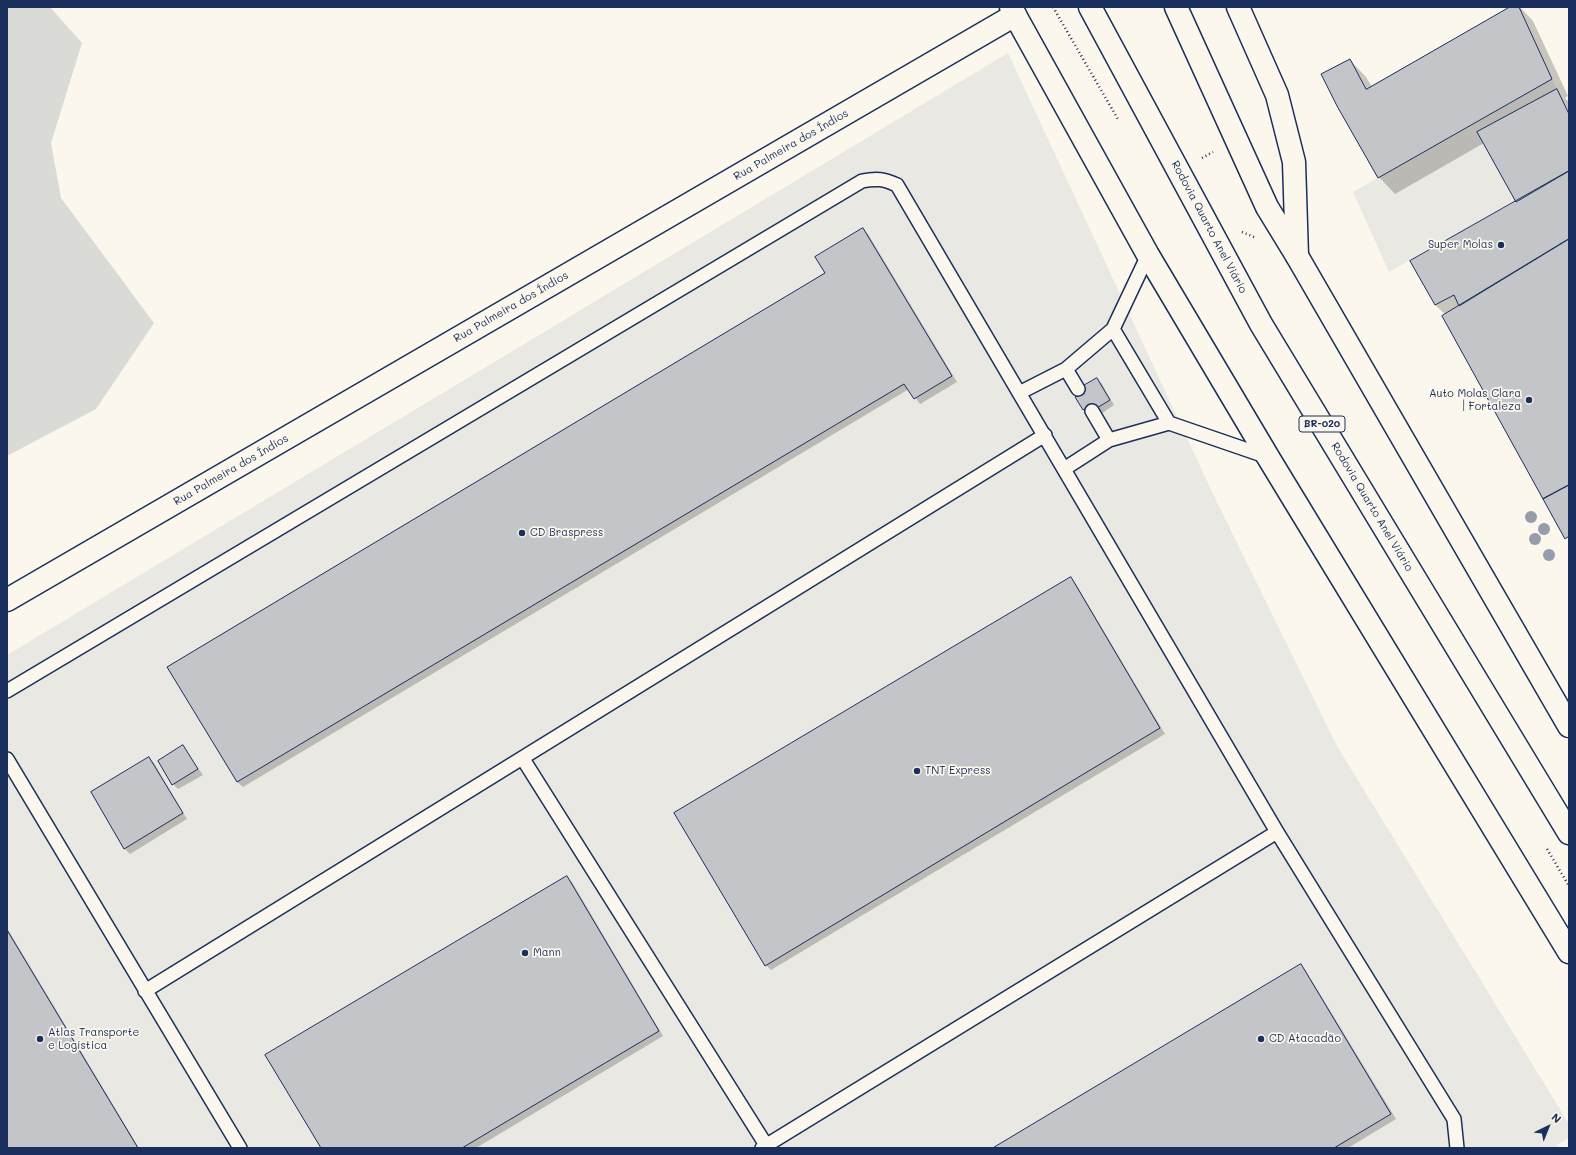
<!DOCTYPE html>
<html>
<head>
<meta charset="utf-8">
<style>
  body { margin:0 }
  #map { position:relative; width:1576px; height:1155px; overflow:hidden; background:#fbf7ec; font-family:Mali,sans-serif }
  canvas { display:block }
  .frame { position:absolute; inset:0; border:8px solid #1b2f5e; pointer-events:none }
  .north { position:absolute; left:1528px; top:1107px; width:40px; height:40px; -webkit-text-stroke:3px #fbf7ec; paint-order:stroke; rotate:43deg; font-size:11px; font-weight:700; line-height:16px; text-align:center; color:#1b2f5e }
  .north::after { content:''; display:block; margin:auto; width:14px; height:18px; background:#1b2f5e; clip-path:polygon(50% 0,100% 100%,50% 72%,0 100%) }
</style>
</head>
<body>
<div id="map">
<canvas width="1576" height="1155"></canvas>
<div class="frame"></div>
<div class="north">N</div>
</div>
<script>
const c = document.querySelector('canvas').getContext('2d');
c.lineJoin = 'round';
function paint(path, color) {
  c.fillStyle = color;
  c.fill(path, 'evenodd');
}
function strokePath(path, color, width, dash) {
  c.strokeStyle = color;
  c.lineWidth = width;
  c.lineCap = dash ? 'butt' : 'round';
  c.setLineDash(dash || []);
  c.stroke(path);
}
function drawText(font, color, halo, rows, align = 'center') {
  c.font = font + ' Mali,sans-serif';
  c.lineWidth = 3.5;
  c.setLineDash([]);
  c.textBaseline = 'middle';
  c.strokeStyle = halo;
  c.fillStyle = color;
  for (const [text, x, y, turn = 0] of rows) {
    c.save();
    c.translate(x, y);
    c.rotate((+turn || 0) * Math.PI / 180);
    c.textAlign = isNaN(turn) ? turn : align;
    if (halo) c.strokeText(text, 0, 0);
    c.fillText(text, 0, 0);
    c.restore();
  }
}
paint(new Path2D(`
  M1008,53l205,441 124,252 232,378v14l-12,7 2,3h-1552v-493z
  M1552,79l17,35v57l-180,101 -36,-80z`), '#eae8e2');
paint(new Path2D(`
  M7,7h43l32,36 -31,100 10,55 93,125 -58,86 -89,47z`), '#dadad7');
paint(new Path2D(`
  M1512,7h8l13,14 35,75 -3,2 4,4v439l-123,-226 -11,-10 82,-104 -33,-58 -89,51 -16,-17 -29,-117 16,17 6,10z
  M863,229l5,5 89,148 -37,22 -11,-15 -666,398 -6,-5 -68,-115 657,-394z
  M1097,379l5,5 12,21 -16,11 -9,-1 -5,-6z
  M1071,578l5,6 89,150 -394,236 -5,-5z
  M183,747l20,28 -25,14 -5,-5z
  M149,758l5,5 33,56 -57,35 -5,-5 -33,-57z
  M567,877l5,5 91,154 -187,112h-154z
  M7,928l132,220h-132z
  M1301,965l5,6 90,148 -48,29h-354z`), '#0003');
const building = new Path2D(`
  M1510,7h9l33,72 -174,99 -41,-72 -16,-32 29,-15 16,30z
  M1557,89l12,25v57l-53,31 -39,-70z
  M1569,171v68l-110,67 -5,-11 -19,10 -25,-44z
  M863,228l89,148 -38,23 -10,-15 -667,398 -70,-115 658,-394 -10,-16z
  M1569,239v246l-26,14 -101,-183z
  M1097,378l13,22 -18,11 -3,-5 -6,4 -8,-13 6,-3 -3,-5z
  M1569,485v51l-4,3 -22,-40z
  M1071,577l89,151 -395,238 -91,-153z
  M183,745l15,24 -26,16 -14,-24z
  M149,757l34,56 -59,36 -33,-57z
  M567,876l92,155 -197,117h-141l-56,-93z
  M7,930l131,218h-131z
  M1301,964l90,150 -57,34h-341z`);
paint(building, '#c3c5c9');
strokePath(building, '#1b2f5e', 1);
const service = new Path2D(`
  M1113,329l56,94
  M1078,389l-12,-20 47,-40 35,-74
  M1019,393l47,-24
  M1092,411l17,29
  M1064,469l45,-29 60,-17 99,34
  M7,691l855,-510c15,-3 22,-2 35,4l380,647 177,287 3,29
  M7,759l233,389
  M523,759l243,386
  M145,991l900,-556
  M762,1148l515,-316`);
const minor = new Path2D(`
  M7,600l1008,-585`);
const tertiary = new Path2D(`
  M1015,15l133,240 120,202 301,495`);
const primary = new Path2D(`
  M1238,7l39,88 17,67 3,94`);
const trunk = new Path2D(`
  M1011,7l4,8
  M1090,7l171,317 308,509
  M1176,7l91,200 30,49 272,470`);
strokePath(service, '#1b2f5e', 16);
strokePath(minor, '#1b2f5e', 25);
strokePath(tertiary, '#1b2f5e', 25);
strokePath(primary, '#1b2f5e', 25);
strokePath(trunk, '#1b2f5e', 25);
strokePath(new Path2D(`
  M1053,7l66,114
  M1202,158l11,-6
  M1242,232l12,5
  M1547,849l22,37`), '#1b2f5e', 2.5, [1, 3]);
strokePath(service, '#fbf7ec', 13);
strokePath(minor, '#fbf7ec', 22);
strokePath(tertiary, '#fbf7ec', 22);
strokePath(primary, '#fbf7ec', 22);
strokePath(trunk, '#fbf7ec', 22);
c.fillStyle = '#959cab';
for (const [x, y] of [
  [1531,517],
  [1544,529],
  [1535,539],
  [1549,555]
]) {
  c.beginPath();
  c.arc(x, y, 6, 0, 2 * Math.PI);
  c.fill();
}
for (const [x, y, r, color] of [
  [1501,245,4,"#1b2f5e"],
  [1529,400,4,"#1b2f5e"],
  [522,533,4,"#1b2f5e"],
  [917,771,4,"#1b2f5e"],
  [525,953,4,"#1b2f5e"],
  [40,1039,4,"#1b2f5e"],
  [1261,1039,4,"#1b2f5e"]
]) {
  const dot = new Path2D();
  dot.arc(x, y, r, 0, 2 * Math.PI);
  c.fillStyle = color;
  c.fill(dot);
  strokePath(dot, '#fbf7ec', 1.5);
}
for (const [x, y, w] of [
  [1322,424,46]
]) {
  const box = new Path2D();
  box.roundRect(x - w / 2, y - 8, w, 16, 3);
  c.fillStyle = '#fbf7ec';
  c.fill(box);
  strokePath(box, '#1b2f5e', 1);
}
drawText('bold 10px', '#1b2f5e', null, [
  ["BR-020",1322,424]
]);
drawText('11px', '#1b2f5e', '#fbf7ec', [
  ["Rua Palmeira dos Índios",791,145,-30],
  ["Rodovia Quarto Anel Viário",1209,227,62],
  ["Rua Palmeira dos Índios",511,307,-30],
  ["Rua Palmeira dos Índios",231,470,-30],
  ["Rodovia Quarto Anel Viário",1372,507,59]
]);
drawText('11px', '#1b2f5e', '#fbf7ec', [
  ["Super Molas",1493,245,"right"],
  ["Auto Molas Clara",1521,394,"right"],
  ["| Fortaleza",1521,407,"right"],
  ["CD Braspress",530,533],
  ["TNT Express",925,771],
  ["Mann",533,953],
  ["Atlas Transporte",48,1033],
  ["e Logística",48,1046],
  ["CD Atacadão",1269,1039]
], 'left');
</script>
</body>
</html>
